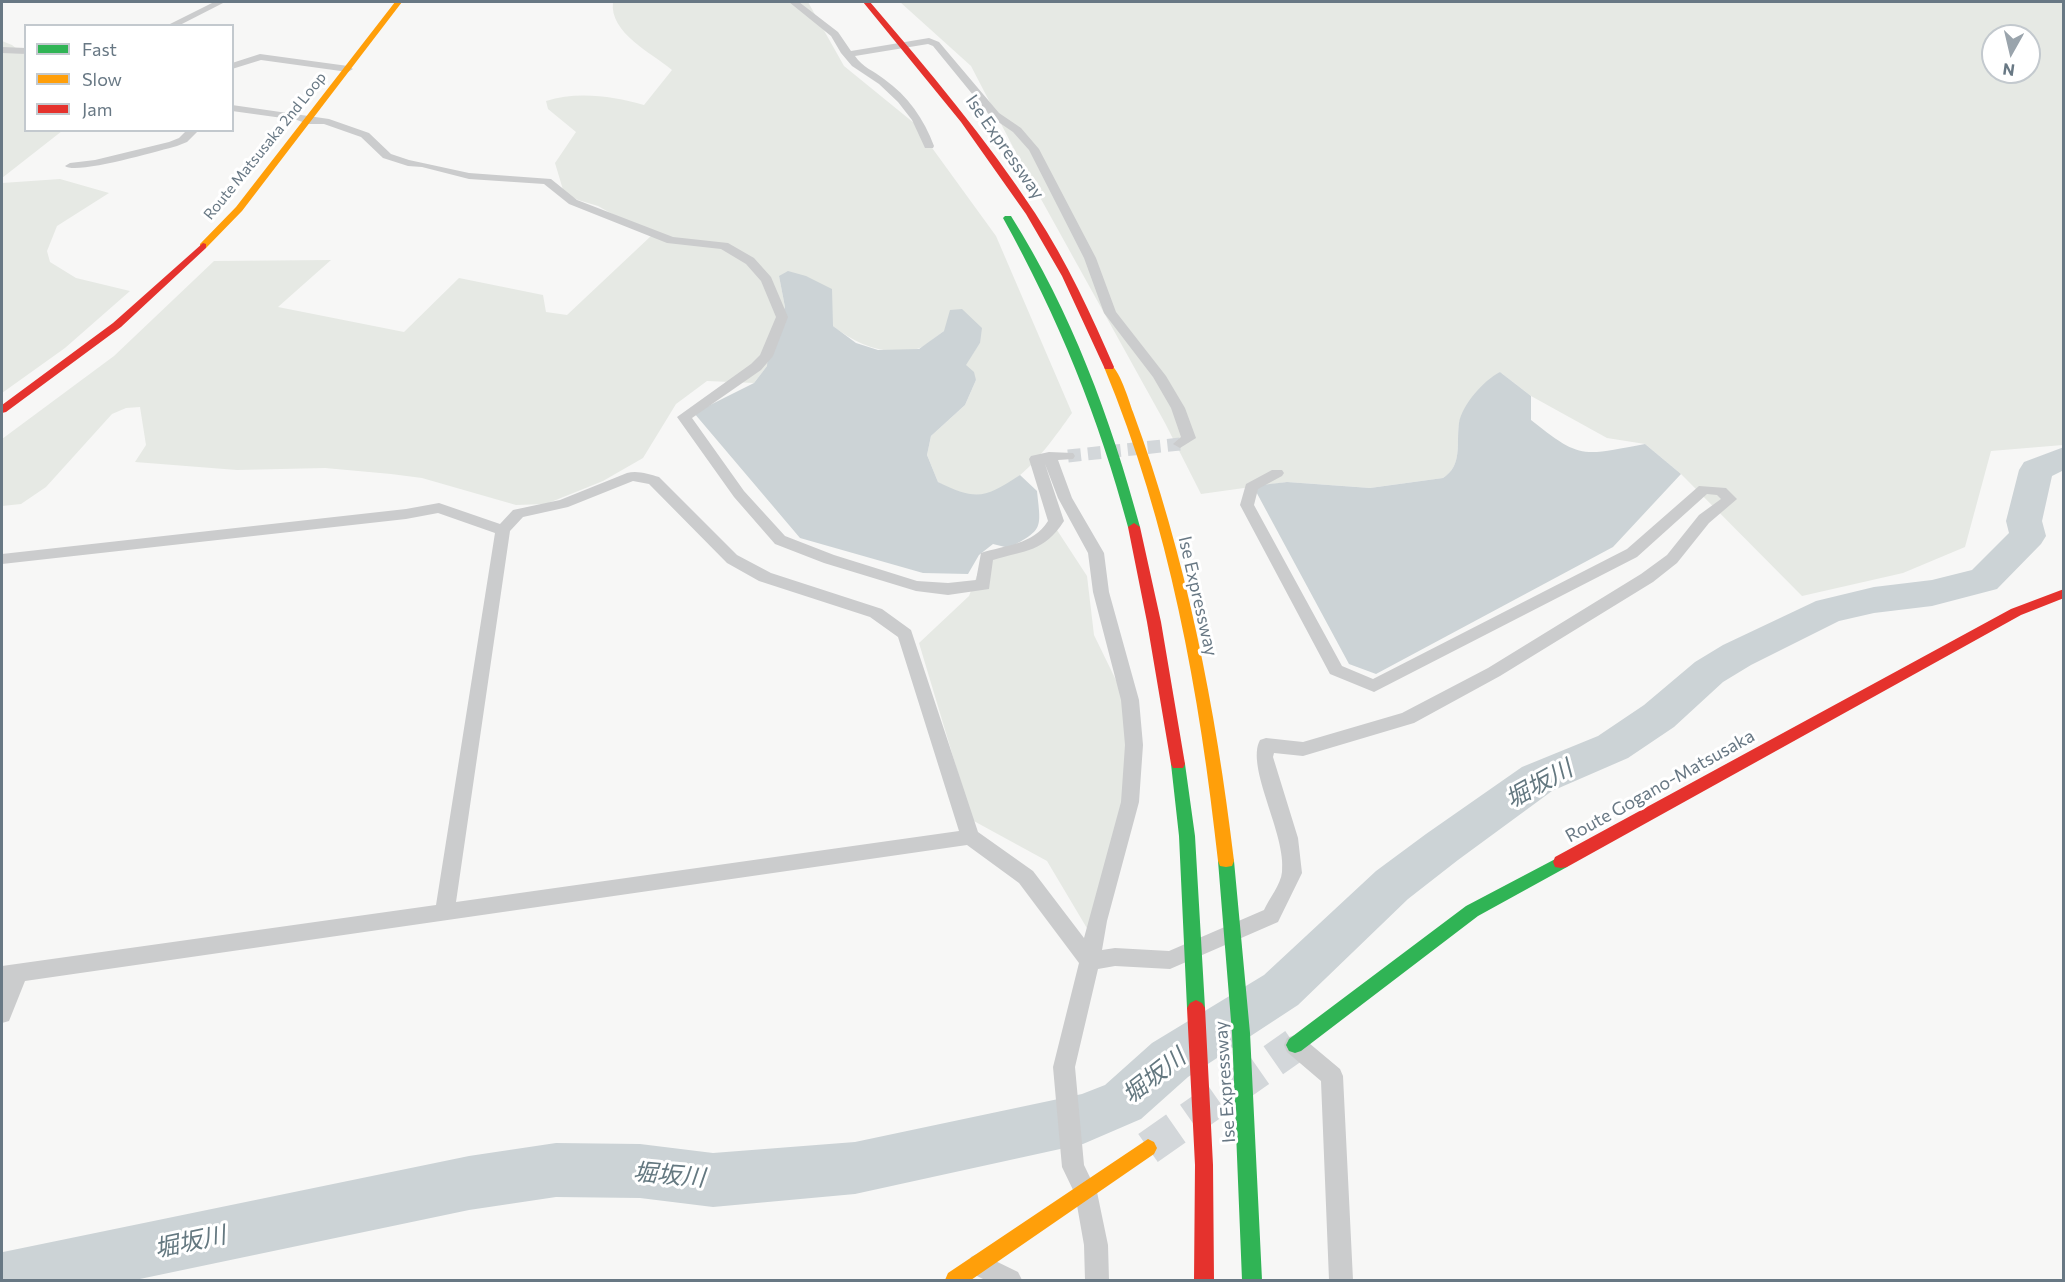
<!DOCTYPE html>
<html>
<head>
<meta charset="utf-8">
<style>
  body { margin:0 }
  #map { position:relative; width:2065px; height:1282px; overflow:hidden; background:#f7f7f6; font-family:Commissioner,sans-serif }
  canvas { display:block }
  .frame { position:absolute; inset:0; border:3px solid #687884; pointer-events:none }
  .legend { position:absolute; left:24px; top:24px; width:210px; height:108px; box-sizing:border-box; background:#fff; border:2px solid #c3c9ce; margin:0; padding:8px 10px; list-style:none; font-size:18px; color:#687884 }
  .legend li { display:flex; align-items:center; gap:12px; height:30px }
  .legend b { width:30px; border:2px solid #c3c9ce }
  .north { position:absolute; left:1981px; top:24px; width:60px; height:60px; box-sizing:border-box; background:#fff; border:2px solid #c3c9ce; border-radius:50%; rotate:188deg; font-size:16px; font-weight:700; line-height:24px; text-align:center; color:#687884 }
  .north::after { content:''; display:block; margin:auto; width:21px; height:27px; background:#9aa4ac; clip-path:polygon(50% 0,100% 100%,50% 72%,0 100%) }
</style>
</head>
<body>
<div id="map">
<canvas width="2065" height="1282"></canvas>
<div class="frame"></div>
<ul class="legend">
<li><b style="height:8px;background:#30b455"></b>Fast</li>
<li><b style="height:8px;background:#ff9f0a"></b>Slow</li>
<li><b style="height:8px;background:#e5322d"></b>Jam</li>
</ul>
<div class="north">N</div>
</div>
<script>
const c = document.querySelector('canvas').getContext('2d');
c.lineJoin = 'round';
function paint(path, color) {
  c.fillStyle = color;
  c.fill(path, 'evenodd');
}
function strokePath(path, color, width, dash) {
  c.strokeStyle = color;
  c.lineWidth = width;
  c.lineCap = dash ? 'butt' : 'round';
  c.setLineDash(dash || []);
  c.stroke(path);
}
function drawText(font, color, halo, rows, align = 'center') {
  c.font = font + ' Commissioner,"Noto Sans JP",sans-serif';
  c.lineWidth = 6;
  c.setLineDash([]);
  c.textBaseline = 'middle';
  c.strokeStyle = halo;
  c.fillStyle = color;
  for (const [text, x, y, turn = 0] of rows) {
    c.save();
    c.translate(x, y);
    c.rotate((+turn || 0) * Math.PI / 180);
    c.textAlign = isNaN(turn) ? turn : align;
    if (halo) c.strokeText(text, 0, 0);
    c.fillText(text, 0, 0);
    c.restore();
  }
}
paint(new Path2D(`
  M613,2h195l36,64 70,57 82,113 76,177c-23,32 -62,91 -109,82 -8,-2 -18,-9 -25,-13l-11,-27 4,-19 34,-31 11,-25 -11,-15 15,-22 -36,-12c-8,5 -18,16 -27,18 -61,13 -98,-36 -138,-73l6,31 -17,43 -1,16 -13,17 -47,-2 -31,23 -33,54 -40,23 -57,23 -30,1 -94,-27 -31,-4 -66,-6 -88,2 -102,-8 11,-17 -6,-38 -14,1 -14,6 -66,73 -25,17 -19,2v-67l112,-83 100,-95 117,-1 -53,47 126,25 55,-54 84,17 3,17 21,3 84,-79 -53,-30 -20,-6 -14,-7 -9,-30 21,-31 -28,-23 -2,-8c31,-10 67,-5 98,4l28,-35c-20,-17 -63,-37 -59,-68z
  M900,2h1163v443l-72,6 -26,96 -62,26 -101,23 -121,-122 -36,-30 -38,-6 -76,-42 -31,-24c-9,11 -39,40 -41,52 -3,21 4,41 -16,54l-73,10 -83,-6 -86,12 -36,-71 -139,-251 -55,-106zM1993,36h36v36h-36z
  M2,41l10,4 13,10 1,75 36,1 -60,47z
  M60,179l49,14 -52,33 -10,25 3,11 26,16 54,13 -65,57 -63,45v-210z
  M1055,527l32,49 7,59 36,74 7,42 -46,184 -44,-74 -75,-41 -53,-177 50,-47 12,-31z`), '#e6e9e4');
paint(new Path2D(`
  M788,271l18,5 26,13 1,37 23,17 22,7 41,-1 25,-18 6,-21 12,-1 20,19 -2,15 -14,22 8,7 2,8 -11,25 -34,31 -4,19 11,27c39,19 47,16 82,-7l17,16c4,38 7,38 -28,57l-16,-4 -14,11 -11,19 -45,-1 -123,-35 -106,-125 60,-30 13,-17 1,-16 17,-43 -6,-31z
  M1500,372l31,24v24c51,41 52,35 114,24l36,30 -68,73 -237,127 -27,-10 -96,-178 34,-4 83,6 73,-10c20,-13 13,-34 16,-55 3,-18 25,-43 41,-51z`), '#ccd3d6');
paint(new Path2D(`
  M2064,447v23l-12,6 -10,45 4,15 -5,8 -44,45 -65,17 -58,7 -35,8 -88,44 -28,17 -49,45 -46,31 -76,33 -94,69 -50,39 -110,106 -110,72 -47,42 -58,25 -228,50 -142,13 -73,-9 -84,-1 -87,13 -334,70h-133l1,-28 466,-96 87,-13 84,1 73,9 142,-11 227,-48 23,-9 47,-42 112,-68 112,-104 50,-37 96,-67 76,-31 46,-31 51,-43 28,-17 93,-44 58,-14 58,-7 40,-10 37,-37 -3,-12 13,-51 5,-8z`), '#ccd3d6');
strokePath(new Path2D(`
  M1068,456l112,-12`), '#d3d7da', 13, [13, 7]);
strokePath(new Path2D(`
  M1148,1148l147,-103`), '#d3d7da', 34, [34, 17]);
paint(new Path2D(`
  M214,2h11l-47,24h-12z
  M789,2h10l39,30 13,19 78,-13 10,4 60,71 22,15 18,21 57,109 20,54 50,64 19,32 11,30 -16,10 -7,-4 8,-7 -10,-29 -18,-31 -49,-64 -20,-55 -55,-108 -16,-18 -22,-15 -58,-71 -5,-2 -73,12c7,11 19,15 29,23 24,17 40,40 50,67l-1,2h-8l-13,-28 -14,-18 -19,-18 -27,-18 -11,-13 -10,-17z
  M2,47l24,1v6l-24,-1z
  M260,54l88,12 5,3 -5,3 -87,-12 -29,9v-6z
  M232,105l97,14 40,14 22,21 18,6 60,13 82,6 26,21 96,37 55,6 26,15 17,19 17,40 -15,39 -12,14 -69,48 52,73 41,45 49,19 83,26 31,2 28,-3 5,-27c24,-8 52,-8 67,-32l-19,-62 2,-3 18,-4 24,1 2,3 -2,3 -15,1 14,38 32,55 5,39 30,108 4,45 -4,57 -32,119 -5,29 13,-2 54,3 95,-41c5,-11 17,-26 18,-38 5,-37 -37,-105 -22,-132l6,-2 37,4 99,-29 86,-45 153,-94 26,-19 32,-40 22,-16 -4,-4 -10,-1 -70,63 -263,135 -44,-18 -90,-169 6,-21 26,-14h10l2,3 -2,3 -24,13 -4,16 88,161 31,13 254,-130 72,-63 27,2 11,11 -28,24 -32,40 -24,19 -153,94 -86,47 -111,33 -29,-3 -1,4 25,81 4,35 -24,49 -108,47 -55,-3 -17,3 -23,98 9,98 13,27 11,53 1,35h-24l-1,-35 -9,-51 -13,-27 -9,-100 26,-104 -60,-80 -52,-38 -942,136 -16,40 -7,2v-57l434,-61 59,-372 -57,-20 -32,6 -404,45v-10l404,-45 33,-6 61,21 13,-14 47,-10 67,-27c10,-3 22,1 32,4l78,78 34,18 111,36 29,21 67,202 55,39 51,67 37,-136 4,-57 -4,-45 -28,-108 -5,-39 -30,-55 -13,-34 19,57c-20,31 -38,29 -71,39l-4,29 -41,6 -32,-4 -92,-28 -49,-19 -41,-47 -57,-80 74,-53 9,-9 16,-38 -15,-36 -15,-17 -25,-15 -54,-6 -98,-39 -25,-20 -75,-5 -47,-12 -14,-1 -25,-8 -22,-21 -37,-13h-16l-11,-4 -65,-9zM633,481l16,3 78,79 32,18 111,36 28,20 61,194 -503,71 54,-371 13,-14 45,-10z
  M187,130h12l-12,12 -10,4c-19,5 -101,29 -112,20l5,-3 25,-3 74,-18 10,-4z
  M1295,1035l8,3 37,31 3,7 10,204h-24l-8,-199 -34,-29 -3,-7 3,-7z
  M979,1253l39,19 4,8h-37l-14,-7 -4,-8 4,-8z`), '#cbcccd');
paint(new Path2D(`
  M1005,216h6c60,95 100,203 129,311l-2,3 -4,1 -6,-4c-29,-109 -70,-210 -125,-309z
  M1178,758l5,2 2,4 10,72 10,172 -3,5 -6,3 -6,-3 -3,-5 -8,-172 -8,-72 2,-4z
  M1226,855l6,1 2,5 16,172 12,247h-20l-10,-247 -14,-172 2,-5z
  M1561,856l6,1 2,5 -2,5 -89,49 -177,135 -6,2 -6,-2 -3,-6 3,-6 177,-133z`), '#30b455');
paint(new Path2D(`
  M395,2h7l-160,209 -36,37h-6v-4l36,-37z
  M1109,364c10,3 20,37 24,48 53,144 83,296 101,449l-2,5 -6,1 -6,-1 -2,-5c-18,-167 -49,-338 -114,-494z
  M1148,1139l6,3 3,6 -3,6 -183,126h-26l3,-7z`), '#ff9f0a');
paint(new Path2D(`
  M863,2h7c58,68 116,136 165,211 32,49 56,101 79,154l-1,2h-8l-1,-2 -42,-91 -36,-62 -65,-92z
  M203,243l3,1v4l-85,79 -115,85 -4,1v-8l111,-82z
  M1134,523l6,4 21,95 24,142 -2,4h-10l-2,-4 -24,-142 -19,-95z
  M2064,589v9l-43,17 -454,252 -6,1 -6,-1 -2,-5 2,-5 456,-248z
  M1196,1000l6,3 3,5 8,157 1,115h-20l1,-115 -8,-157 3,-5z`), '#e5322d');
drawText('15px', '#687884', '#fff', [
  ["Route Matsusaka 2nd Loop",265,146,-51]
]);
drawText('18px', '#687884', '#fff', [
  ["Ise Expressway",1005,147,55],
  ["Ise Expressway",1198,596,77],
  ["Route Gogano-Matsusaka",1660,786,-29],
  ["Ise Expressway",1225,1082,-94]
]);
drawText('italic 24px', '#647880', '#fff', [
  ["堀坂川",1539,784,-29],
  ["堀坂川",1154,1076,-38],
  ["堀坂川",669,1175,5],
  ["堀坂川",190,1242,-12]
]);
</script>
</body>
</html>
